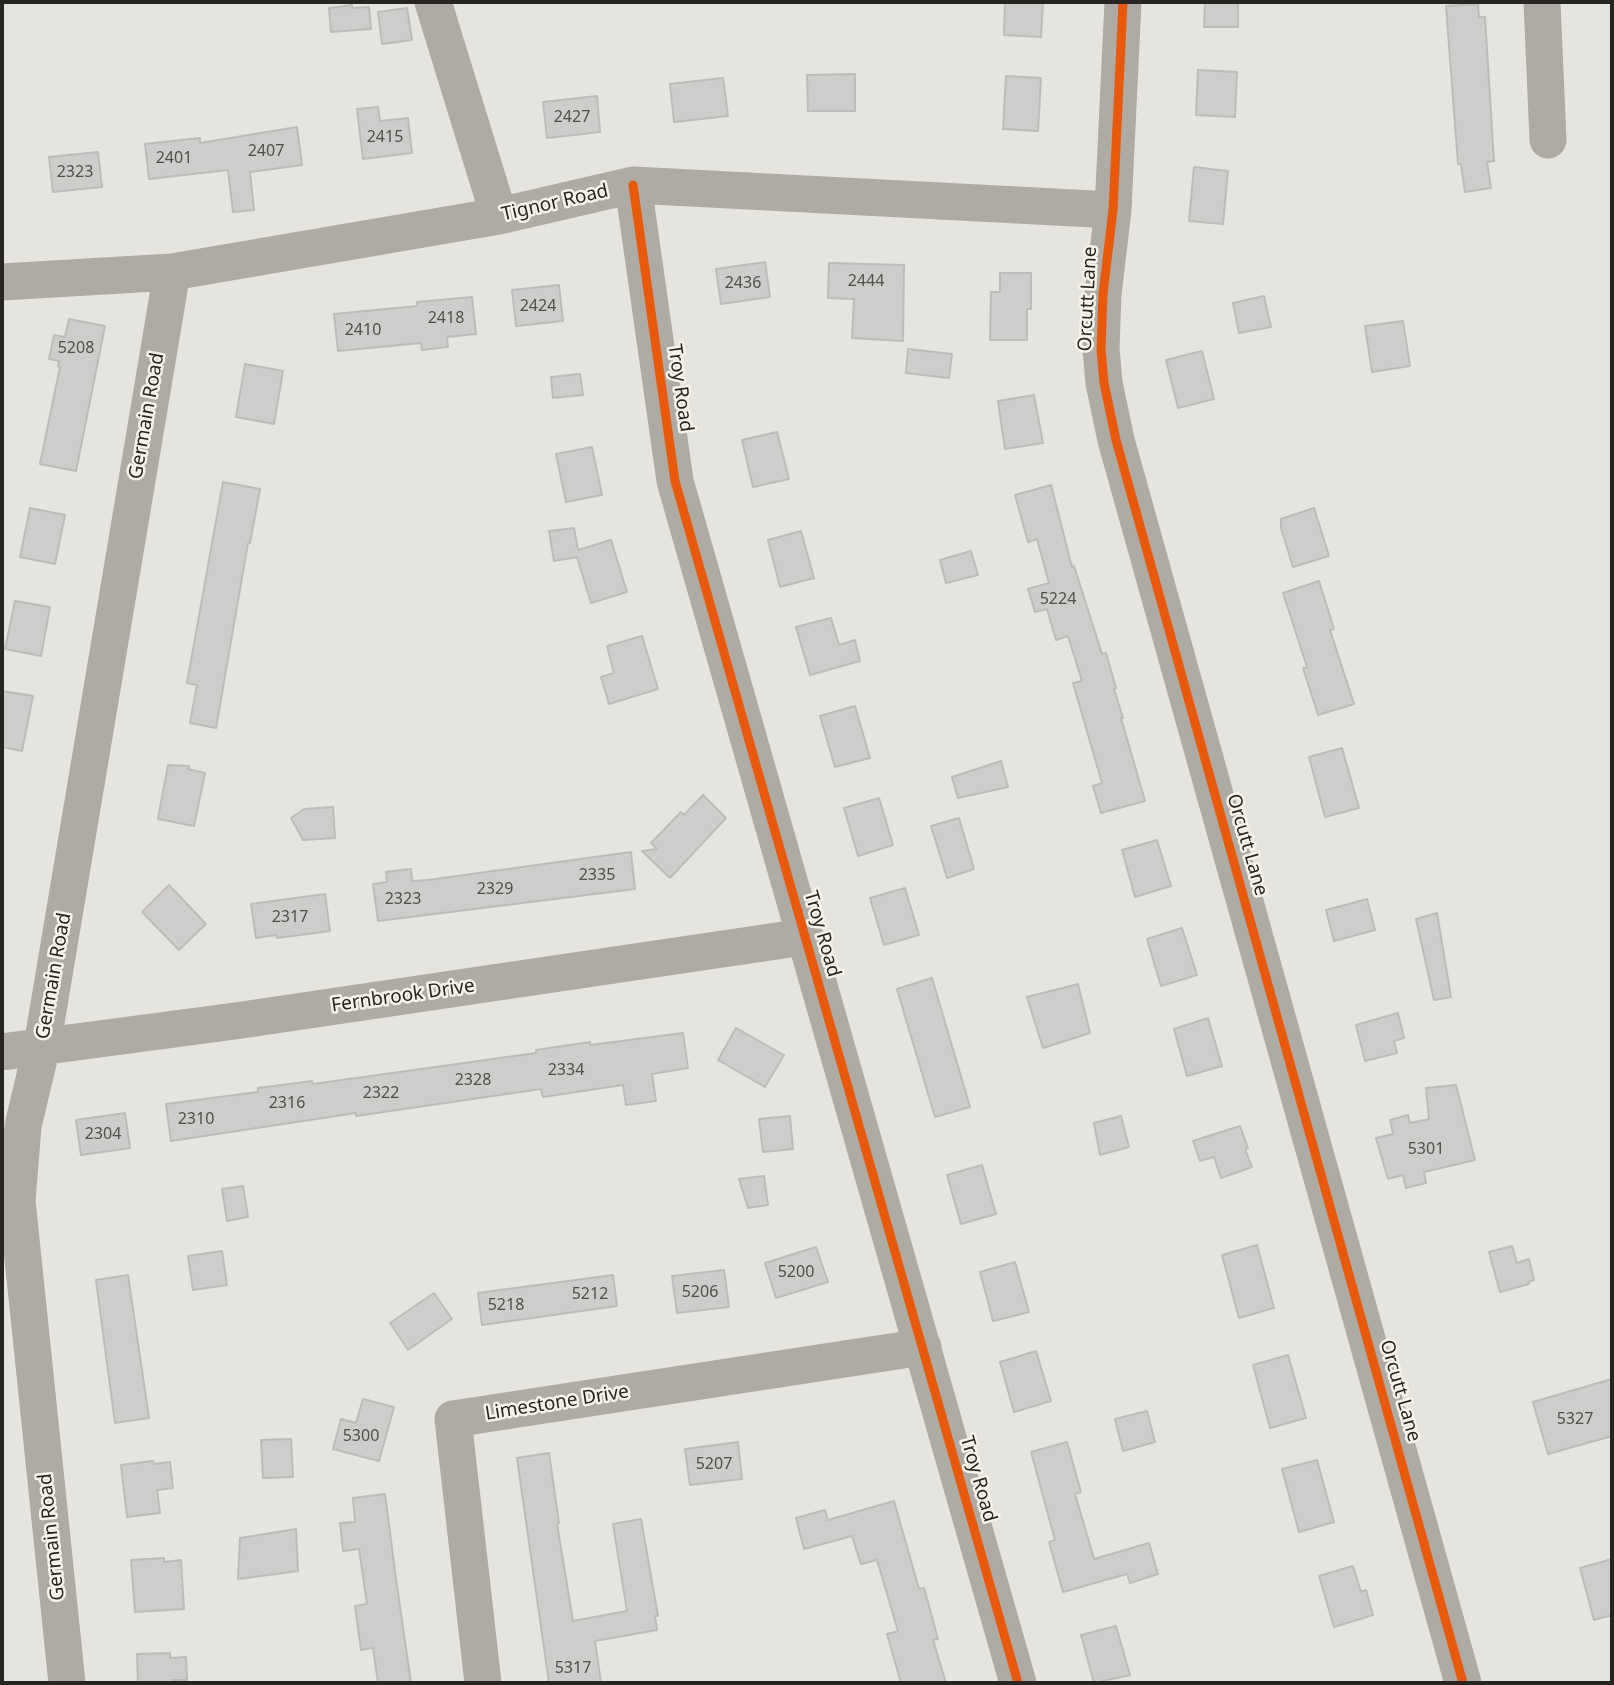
<!DOCTYPE html>
<html>
<head>
<meta charset="utf-8">
<style>
  body { margin:0 }
  #map { position:relative; width:1614px; height:1685px; overflow:hidden; background:#e5e4df; font-family:"Noto Sans",sans-serif }
  canvas { display:block }
  .frame { position:absolute; inset:0; border:4px solid #262522; pointer-events:none }
</style>
</head>
<body>
<div id="map">
<canvas width="1614" height="1685"></canvas>
<div class="frame"></div>
</div>
<script>
const c = document.querySelector('canvas').getContext('2d');
c.lineJoin = 'round';
function paint(path, color) {
  c.fillStyle = color;
  c.fill(path, 'evenodd');
}
function strokePath(path, color, width, dash) {
  c.strokeStyle = color;
  c.lineWidth = width;
  c.lineCap = dash ? 'butt' : 'round';
  c.setLineDash(dash || []);
  c.stroke(path);
}
function drawText(font, color, halo, rows, align = 'center') {
  c.font = font + ' "Noto Sans",sans-serif';
  c.lineWidth = 5;
  c.setLineDash([]);
  c.textBaseline = 'middle';
  c.strokeStyle = halo;
  c.fillStyle = color;
  for (const [text, x, y, turn = 0] of rows) {
    c.save();
    c.translate(x, y);
    c.rotate((+turn || 0) * Math.PI / 180);
    c.textAlign = isNaN(turn) ? turn : align;
    if (halo) c.strokeText(text, 0, 0);
    c.fillText(text, 0, 0);
    c.restore();
  }
}
const building = new Path2D(`
  M1005,2h38l-2,35 -37,-2z
  M1205,2h33v25h-34z
  M1478,4l1,13h6l9,144 -7,1 4,26 -26,4 -4,-28h-3l-12,-158z
  M352,5v3l17,-1 2,22 -40,3 -2,-24z
  M407,8l5,32 -30,4 -4,-32z
  M1198,70l39,2 -2,45 -39,-2z
  M855,74v37h-47l-1,-36z
  M1006,76l35,2 -3,53 -35,-2z
  M723,78l5,38 -54,6 -4,-38z
  M597,96l3,36 -53,6 -4,-36z
  M378,107l2,14 28,-3 4,35 -49,6 -6,-50z
  M297,127l5,38 -52,7 4,38 -21,2 -5,-42 -79,9 -4,-35 55,-6v5z
  M98,152l4,35 -49,5 -4,-35z
  M1194,167l34,4 -5,53 -34,-3z
  M765,262l5,35 -49,7 -5,-35z
  M829,263l75,2 -1,76 -51,-3 2,-39 -26,-1z
  M1000,273h31v36h-4v31h-37l1,-48h9z
  M559,285l4,36 -47,5 -4,-36z
  M1264,296l7,31 -32,6 -6,-30z
  M472,297l4,37 -29,3 1,10 -26,3 -1,-7 -83,8 -4,-37 83,-8v-4z
  M69,319l36,7 -29,145 -36,-7 20,-97 -2,-1 1,-5 -10,-2 5,-24 11,2z
  M1403,321l7,45 -38,6 -7,-46z
  M908,349l44,5 -3,24 -43,-5z
  M1202,351l12,48 -36,9 -12,-48z
  M245,364l38,7 -9,53 -38,-7z
  M580,374l3,21 -30,3 -2,-21z
  M1034,395l9,48 -38,6 -7,-48z
  M777,432l12,47 -36,8 -11,-47z
  M592,447l10,48 -36,7 -10,-48z
  M223,482l37,7 -10,54h-2l-32,185 -26,-5 7,-38 -10,-2z
  M1051,485l21,82 2,-1 28,88 4,-1 10,35 -2,1 9,29h-2l24,83 -44,12 -8,-27 9,-3 -29,-100 9,-2 -14,-45 -12,4 -9,-31 -12,3 -7,-23 21,-6 -12,-44 -9,3 -13,-47z
  M30,508l35,7 -10,49 -35,-7z
  M1314,508l15,48 -36,11 -12,-39v-9z
  M574,528l4,22 33,-10 16,52 -36,11 -14,-46 -23,4 -5,-30z
  M801,531l13,47 -34,9 -12,-47z
  M971,551l7,24 -32,8 -6,-23z
  M1319,581l15,48 -4,1 24,74 -36,11 -15,-47 4,-1 -24,-74z
  M15,601l35,6 -9,49 -36,-7z
  M831,618l8,27 16,-5 5,21 -50,14 -14,-48z
  M642,636l16,53 -49,15 -8,-27 13,-4 -7,-27z
  M2,691l31,5 -11,55 -20,-4z
  M855,706l15,52 -35,9 -15,-51z
  M1342,748l17,60 -34,9 -16,-60z
  M1001,761l7,26 -50,11 -6,-21z
  M168,765l21,1 -1,3 17,4 -11,53 -36,-7z
  M703,795l23,23 -56,60 -28,-27 15,-2 -6,-6 30,-31 3,3z
  M879,798l14,47 -35,11 -14,-48z
  M333,807l2,31 -32,2 -12,-22 13,-9z
  M959,818l15,51 -27,9 -16,-52z
  M1157,840l14,46 -36,11 -13,-47z
  M631,852l4,37 -257,32 -5,-37 14,-2 -1,-10 25,-3 1,12 16,-1z
  M169,885l37,39 -27,26 -37,-38z
  M905,888l14,47 -35,10 -14,-47z
  M325,894l5,37 -53,7 -1,-3 -20,3 -5,-34z
  M1367,899l8,31 -41,11 -8,-31z
  M1437,913l14,84 -17,3 -18,-81z
  M1182,928l15,47 -36,11 -14,-47z
  M932,978l38,129 -35,10 -38,-128z
  M1078,984l12,49 -47,15 -16,-51z
  M1398,1013l6,25 -10,3 3,12 -32,8 -9,-36z
  M1208,1018l14,48 -35,10 -13,-47z
  M736,1028l48,27 -19,32 -47,-27z
  M683,1033l5,35 -36,6 4,27 -30,4 -3,-20 -80,12 -2,-8 -185,27v-3l-185,28 -5,-37 92,-12v-4l54,-7 1,3 223,-31v-3l54,-8v3z
  M1456,1085l19,75 -51,12 2,11 -20,5 -3,-13 -15,4 -12,-41 17,-4 -3,-14 18,-5 2,8 19,-4 -3,-31z
  M125,1113l5,35 -49,7 -5,-35z
  M790,1116l3,33 -30,3 -4,-33z
  M1121,1116l8,31 -29,8 -6,-32z
  M1240,1126l8,22 -3,1 7,18 -31,11 -7,-21 -14,4 -7,-20z
  M982,1165l14,49 -35,10 -14,-49z
  M764,1176l4,29 -20,3 -9,-29z
  M243,1186l5,31 -21,4 -5,-32z
  M1257,1245l17,63 -35,10 -17,-63z
  M1512,1246l5,17 12,-4 5,21 -6,2 1,2 -29,8 -11,-40z
  M816,1247l12,35 -52,16 -11,-35z
  M222,1251l5,34 -34,5 -5,-34z
  M1015,1262l14,50 -36,9 -13,-49z
  M724,1270l5,37 -52,6 -5,-37z
  M128,1275l21,143 -34,5 -19,-143z
  M613,1275l4,31 -135,19 -4,-32z
  M434,1293l18,26 -44,31 -18,-27z
  M1036,1351l15,50 -37,11 -14,-50z
  M1288,1355l18,63 -36,10 -17,-63z
  M1612,1379v57l-64,18 -15,-52z
  M363,1399l31,8 -15,54 -46,-12 8,-30 15,4z
  M1147,1411l8,31 -32,9 -8,-32z
  M291,1439l2,38 -30,1 -2,-38z
  M738,1442l4,37 -52,6 -5,-36z
  M1067,1442l14,50 -6,2 19,65 55,-16 9,31 -28,9 -3,-9 -64,18 -14,-50 6,-2 -24,-88z
  M549,1453l10,70 -2,1 16,97 54,-10 -14,-87 28,-5 17,97h-3l2,14 -62,11 6,42h-52l-32,-225z
  M1317,1460l17,62 -35,10 -17,-63z
  M153,1461l1,3 16,-2 3,26 -16,2 3,23 -33,4 -6,-52z
  M385,1494l11,85 15,104h-33l-5,-35 -12,2 -6,-44 12,-2 -8,-55 -16,2 -3,-28 15,-1 -2,-24z
  M894,1501l25,88 5,-1 14,51 -5,1 13,43h-45l-14,-49 11,-3 -21,-71 -16,4 -9,-28 -48,13 -8,-31 29,-8 3,10z
  M296,1529l2,42 -60,8 2,-41z
  M164,1558v4l17,-2 3,49 -49,3 -4,-52z
  M1612,1559v56l-18,5 -14,-52z
  M1353,1566l8,26 5,-2 7,25 -39,12 -15,-51z
  M1116,1626l14,49 -36,8 -13,-48z
  M170,1653v5l16,-1 1,23h-16v3h-33l-1,-29z`);
paint(building, '#cecdcc');
strokePath(building, '#bebcbb', 2);
strokePath(new Path2D(`
  M433,2l66,214
  M1123,2l-10,208 -10,84 -2,55 3,34 12,57 347,1243
  M1542,2l6,138
  M633,185l42,296 343,1202
  M2,282l170,-10 327,-56 134,-31 480,25
  M2,1052l233,-31 569,-84
  M67,1683l-50,-482 6,-75 19,-80 130,-774
  M483,1683l-30,-264 470,-72`), '#aeaba4', 37);
strokePath(new Path2D(`
  M1123,2l-10,208 -10,84 -2,55 3,34 12,57 347,1243
  M633,185l42,296 343,1202`), '#e8590c', 9);
drawText('16px', '#504f4c', null, [
  ["2427",572,117],
  ["2415",385,137],
  ["2407",266,151],
  ["2401",174,158],
  ["2323",75,172],
  ["2444",866,281],
  ["2436",743,283],
  ["2424",538,306],
  ["2418",446,318],
  ["2410",363,330],
  ["5208",76,348],
  ["5224",1058,599],
  ["2335",597,875],
  ["2329",495,889],
  ["2323",403,899],
  ["2317",290,917],
  ["2334",566,1070],
  ["2328",473,1080],
  ["2322",381,1093],
  ["2316",287,1103],
  ["2310",196,1119],
  ["2304",103,1134],
  ["5301",1426,1149],
  ["5200",796,1272],
  ["5206",700,1292],
  ["5212",590,1294],
  ["5218",506,1305],
  ["5327",1575,1419],
  ["5300",361,1436],
  ["5207",714,1464],
  ["5317",573,1668]
]);
drawText('19px', '#262522', '#f5f3e9', [
  ["Tignor Road",555,203,-13],
  ["Orcutt Lane",1088,299,-87],
  ["Troy Road",680,388,82],
  ["Germain Road",147,416,-80],
  ["Orcutt Lane",1247,845,74],
  ["Troy Road",822,934,74],
  ["Germain Road",54,976,-80],
  ["Fernbrook Drive",403,996,-8],
  ["Orcutt Lane",1400,1391,74],
  ["Limestone Drive",557,1403,-9],
  ["Troy Road",978,1479,74],
  ["Germain Road",52,1537,-96]
]);
</script>
</body>
</html>
